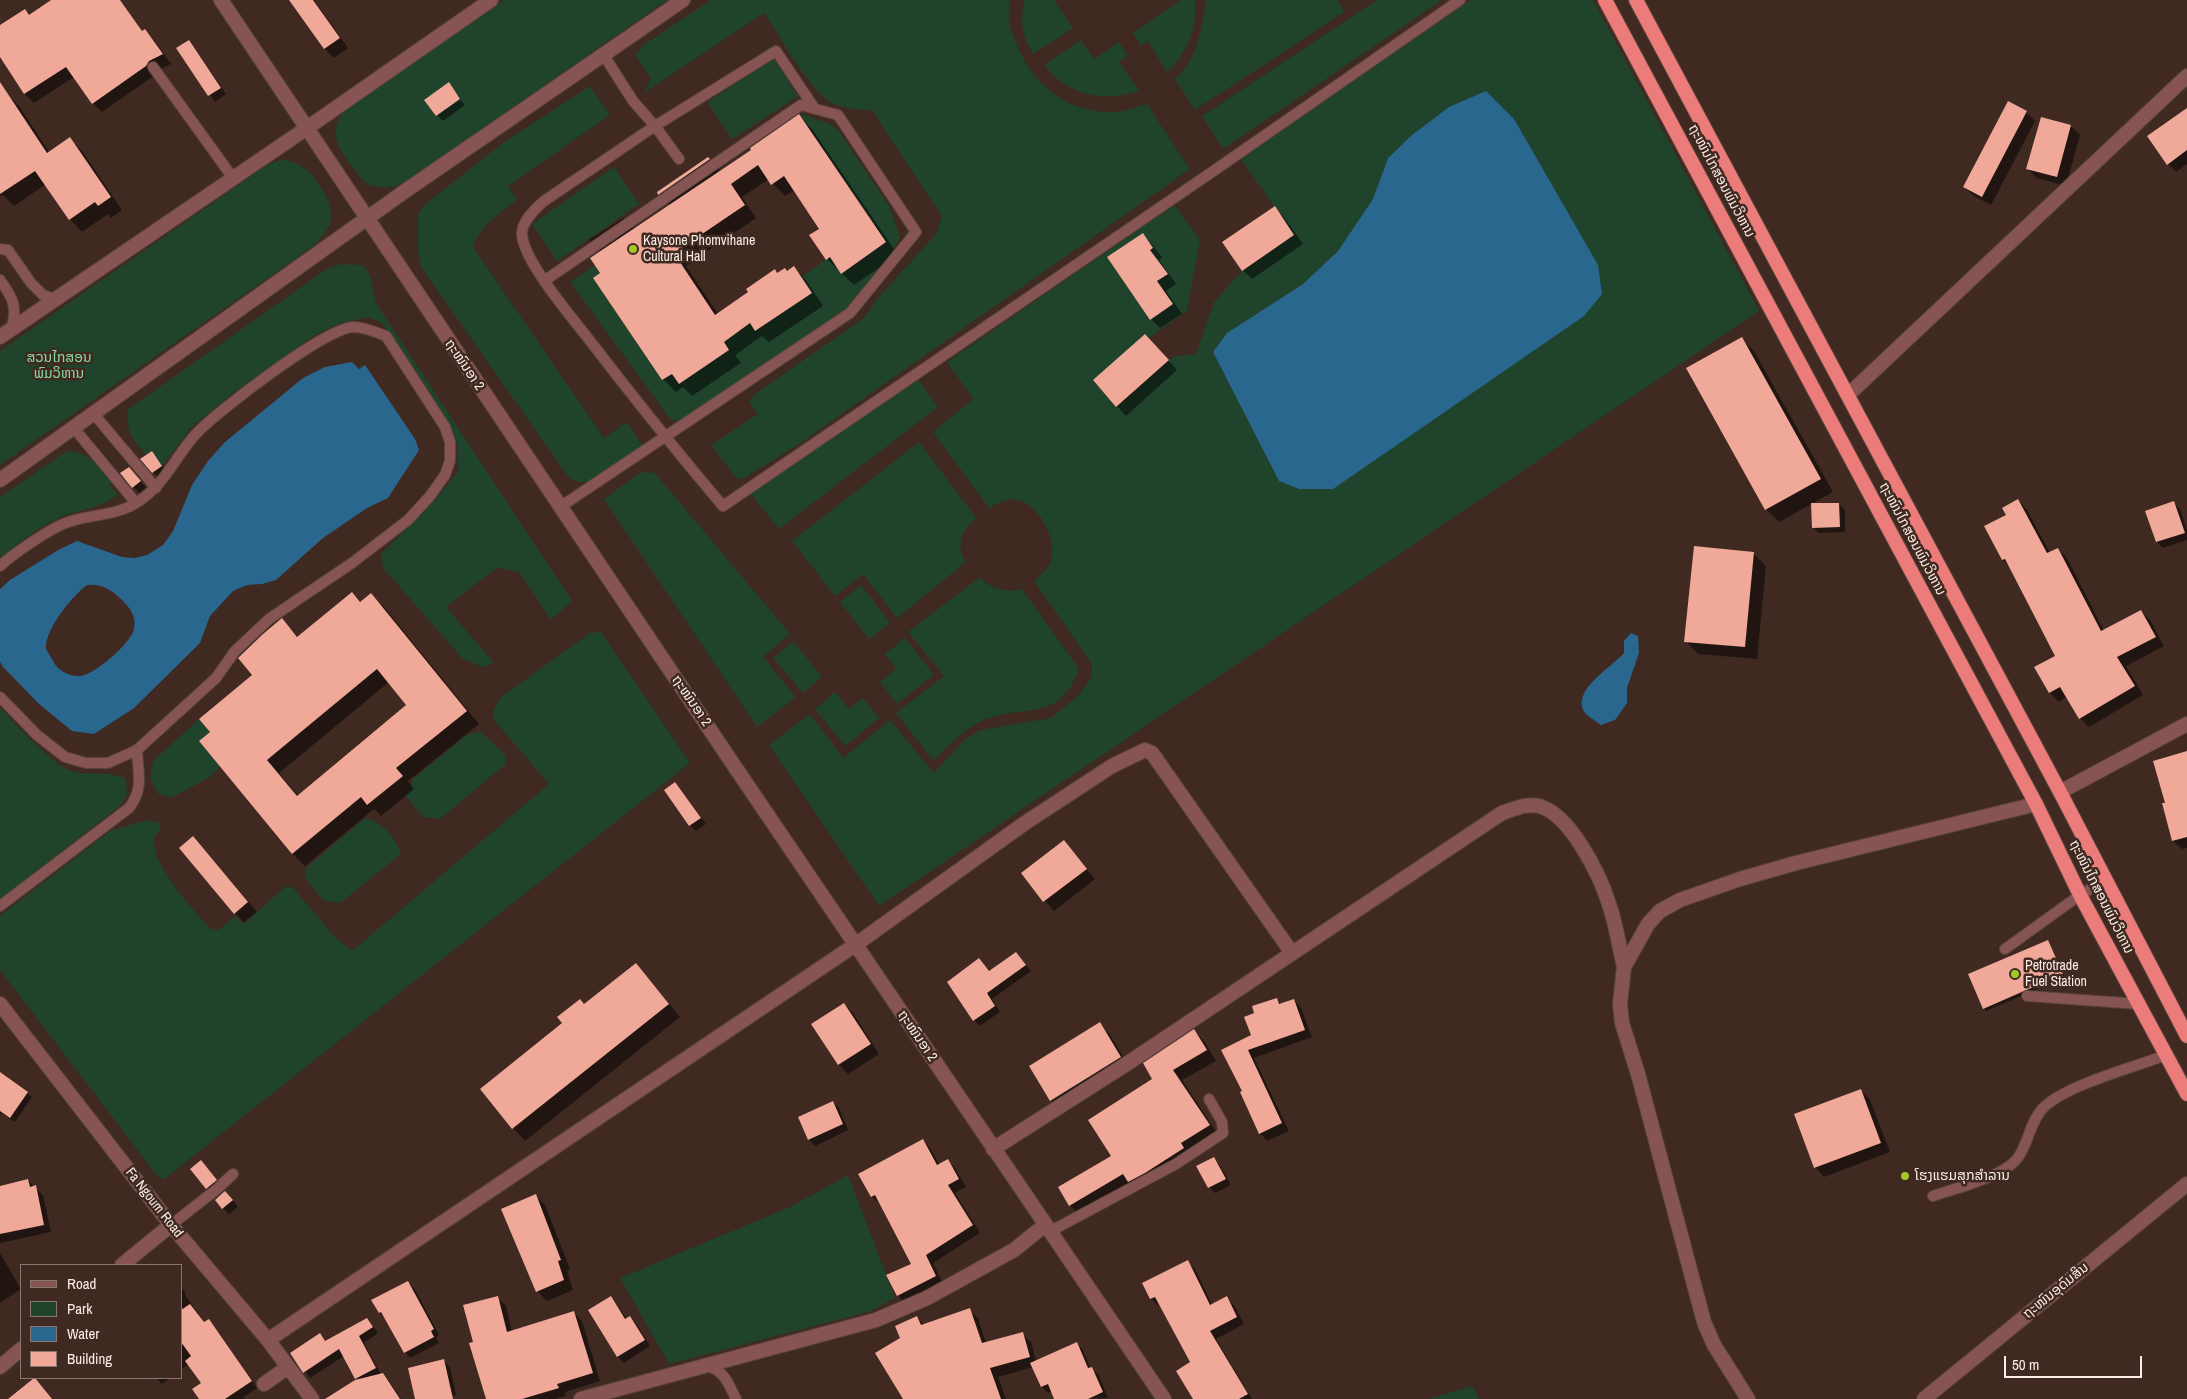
<!DOCTYPE html>
<html>
<head>
<meta charset="utf-8">
<style>
  body { margin:0 }
  #map { position:relative; width:2187px; height:1399px; overflow:hidden; background:#3f2920; font-family:"Archivo Narrow",sans-serif }
  canvas { display:block }
  .legend { position:absolute; left:20px; top:1264px; width:162px; height:115px; box-sizing:border-box; background:#3f2920; border:1px solid #8a776f; margin:0; padding:6px 9px; list-style:none; font-size:15px; color:#fbece6 }
  .legend li { display:flex; align-items:center; gap:10px; height:25px }
  .legend b { width:25px; border:1px solid #8a776f }
  .scale { position:absolute; left:2004px; top:1356px; width:138px; height:22px; box-sizing:border-box; border:2px solid #fbece6; border-top:0; padding-left:6px; font-size:15px; line-height:18px; white-space:nowrap; color:#fbece6; -webkit-text-stroke:4px #3f2920; paint-order:stroke }
</style>
</head>
<body>
<div id="map">
<canvas width="2187" height="1399"></canvas>
<ul class="legend">
<li><b style="height:6px;background:#865453"></b>Road</li>
<li><b style="height:14px;background:#20432c"></b>Park</li>
<li><b style="height:14px;background:#29678e"></b>Water</li>
<li><b style="height:14px;background:#f0a898"></b>Building</li>
</ul>
<div class="scale">50 m</div>
</div>
<script>
const c = document.querySelector('canvas').getContext('2d');
c.lineJoin = 'round';
function paint(path, color) {
  c.fillStyle = color;
  c.fill(path, 'evenodd');
}
function strokePath(path, color, width, dash) {
  c.strokeStyle = color;
  c.lineWidth = width;
  c.lineCap = dash ? 'butt' : 'round';
  c.setLineDash(dash || []);
  c.stroke(path);
}
function drawText(font, color, halo, rows, align = 'center') {
  c.font = font + ' "Archivo Narrow","Noto Sans Lao",sans-serif';
  c.lineWidth = 5;
  c.setLineDash([]);
  c.textBaseline = 'middle';
  c.strokeStyle = halo;
  c.fillStyle = color;
  for (const [text, x, y, turn = 0] of rows) {
    c.save();
    c.translate(x, y);
    c.rotate((+turn || 0) * Math.PI / 180);
    c.textAlign = isNaN(turn) ? turn : align;
    if (halo) c.strokeText(text, 0, 0);
    c.fillText(text, 0, 0);
    c.restore();
  }
}
paint(new Path2D(`
  M504,0h163l-263,183c-10,4 -20,6 -30,3 -10,-2 -14,-9 -20,-17 -15,-19 -27,-36 -10,-58z
  M711,0h298c1,9 0,18 1,27 1,6 5,12 7,18 15,38 47,65 89,67 14,1 28,-4 41,-8l43,65 -394,277 -52,32 -7,1 -26,-34 47,-31 -9,-12 7,-9 107,-74 15,-21 58,-64 6,-17 -70,-107c-14,0 -29,-1 -42,-8 -21,-13 -51,-67 -66,-89l-120,80 7,-15 -16,-23 7,-9z
  M1024,0h33l-2,2 18,26 -40,26c-11,-17 -13,-34 -9,-54z
  M1181,0h14c3,25 -8,55 -28,72l-19,-31 -7,5 -8,-13z
  M1205,0h133l6,12 -149,98 -20,-31c18,-16 23,-36 28,-59 1,-7 3,-13 2,-20z
  M1377,0h65l-219,149 -21,-33z
  M1471,0h122l166,311 -880,595 -110,-161 41,-31 33,44 47,-38 44,53 30,-33 16,-10 71,-12 29,-24 12,-18v-12l-58,-83c5,-5 13,-11 16,-17 9,-21 -9,-58 -32,-64 -11,-2 -20,3 -29,8l-56,-76 40,-33 -26,-37 227,-157 26,35 -13,71 -38,27 -4,-4 -52,47 24,26 52,-47 7,-4 20,-2 18,-52 28,-31 52,-36 -53,-76zM1449,107l-170,374 -66,-129 14,-19 76,-49 35,-33 35,-52 15,-41 24,-23z
  M1081,40l13,19 25,-17 9,14 -9,6 20,29c-37,12 -71,4 -95,-26z
  M774,59l24,37 -66,43 -25,-37z
  M590,86l20,29 -102,71 9,14c-17,13 -37,25 -44,47l131,191 23,-16 17,26 -52,34h-13l-10,-4 -148,-211 -3,-14v-39l9,-11 76,-60z
  M799,113l31,11 8,6 51,76 11,31 -9,18 -41,52 -167,114 -12,-1 -101,-138 25,-17 5,8 -7,5 69,102 10,-6 7,10 50,-34 -5,-8 77,-65 29,-20 11,16 45,-31z
  M283,159c4,1 10,3 15,5 16,8 35,36 33,55 -2,10 -9,18 -16,26l-315,220v-114l267,-186z
  M614,167l25,37 -82,57 -25,-37z
  M342,264l20,1 8,10 6,28 196,298 -21,19 -31,-47 -22,-6 -52,40 48,56 -12,4 -19,-8 -80,-91 -2,-14 50,-50 27,-32 -1,-28 -14,-31 -61,-90 -14,-6 -27,6 -26,12 -83,59 -41,34 -29,38 -10,-15 -6,4c-17,-22 -17,-16 -19,-45l194,-137 10,-6z
  M917,378l21,29 -159,122 -29,-36z
  M919,442l57,76c-14,12 -21,28 -10,44l-69,56 -34,-44 -28,22 -43,-55z
  M67,451c21,0 32,15 45,30l-3,3 9,11c-17,13 -38,14 -57,22 -23,10 -42,26 -61,41v-61z
  M641,472l14,1 135,161 -27,23 33,40 -39,30 -153,-228z
  M980,577c10,12 27,16 42,12l57,80c-20,55 -54,34 -95,51 -20,8 -33,24 -48,39h-4l-36,-46 48,-37 -36,-44z
  M861,585l29,38 -21,16 -29,-37z
  M601,632l89,131 -527,417 -8,-7 -155,-203v-54l110,-85 37,-11 13,3v6l-7,11 5,20 18,29 33,39 10,2 16,-14 9,8 42,-38 7,2 42,49 17,14 197,-167 -56,-65 1,-10 7,-12 89,-64z
  M905,638l29,37 -37,29 -17,-22 16,-13 -11,-15z
  M793,641l29,36 -19,16 -30,-35z
  M835,692l14,17 14,-11 16,20 -34,28 -30,-37z
  M0,708c14,14 55,59 72,63 18,5 35,0 53,7l2,16 -6,11 -121,94z
  M199,719l11,13 -11,9 21,26 -10,10 -39,21 -13,-4 -8,-16 3,-17z
  M481,732l24,23 1,9 -66,55 -17,-2 -17,-21 8,-18 54,-44z
  M365,818c18,4 31,19 36,36l-61,49 -17,-3 -17,-21 -1,-10z
  M848,1175l47,123 -24,13 -202,53 -49,-86 170,-71z
  M1472,1386l7,13h-51z`), '#20432c');
paint(new Path2D(`
  M1486,91l28,28 84,146 4,29 -18,22 -251,173h-34l-20,-8 -66,-129 14,-19 76,-49 35,-33 35,-52 15,-41 24,-23 37,-28z
  M352,362l7,7 6,-4 50,74 4,11 -31,48 -21,10 -44,30 -47,42 -14,4 -15,1 -14,6 -23,25 -10,27 -66,65 -40,26 -22,-3 -33,-27 -36,-37 -3,-5v-73l10,-9 48,-30 19,-9 45,16 13,1 12,-3 16,-10 10,-14 19,-46 16,-24 17,-19 78,-64 22,-11zM87,585c15,-1 23,4 34,14 8,8 16,17 13,30 -2,13 -42,49 -56,47 -9,0 -21,-6 -25,-15 -2,-4 -6,-9 -7,-13 -1,-19 27,-53 41,-63z
  M1631,633l7,3 1,17 -12,35v15l-12,17 -14,5c-5,-4 -15,-9 -18,-15 -9,-22 29,-43 41,-57v-12z`), '#29678e');
paint(new Path2D(`
  M53,0h67l23,32 2,-1 9,9 17,24 -13,6 -3,5 -53,37 -9,-9 -19,-26 -40,26 -9,-9 -25,-39v-29l24,-16 6,6z
  M291,0h23l34,48 -14,10 -9,-9z
  M189,41l37,53 -11,8 -37,-53z
  M448,84l17,21 -22,16 -6,-6z
  M7,94l12,12 30,46 21,-13 12,12 40,59 -11,8 -3,-4 -26,18 -12,-13 -24,-35 -32,22 -11,-11 -3,1v-98z
  M2187,109v55l-11,8 -8,-8z
  M2026,112l9,9 -44,84 -17,-9 -10,-9z
  M799,116l13,13 86,126 -44,30 -27,-26 -6,-30 -26,-39 -10,6 -16,-17 -27,18 14,21 -70,48 32,48 60,-40 9,-2 7,-4 12,12 17,26 -54,36 -7,-6 -27,19 6,8 -49,33 -9,-9 -7,5 -13,-13 -68,-101 7,-4 -1,-22 -12,-12 34,-22 12,11 35,-24 -12,-12 50,-34 13,13z
  M2071,126l9,9 -14,51 -29,-8 -9,-9z
  M1275,208l9,9 19,27 -51,35 -9,-9z
  M1143,234l19,23 -3,3 17,24 -10,7 16,23 -22,14 -9,-9z
  M1741,339l13,12 79,141 -54,30 -13,-13 -78,-141z
  M1154,345l23,25 -51,46 -32,-35z
  M151,452l16,20 -8,6 -17,-19z
  M122,474h13l11,14 -7,5z
  M2018,500l9,10 23,43 8,-4 9,9 37,73 37,-20 9,9 14,26 -38,20 17,29 -54,32 -9,-9 -13,-21 -8,5 -9,-9 -14,-26 21,-11 -46,-88 -8,-8 4,-44z
  M2174,503l6,6 7,21v10l-24,8 -6,-6 -10,-30z
  M1839,504l6,6v22l-26,1 -6,-6z
  M1753,553l13,13 -9,93 -59,-5 -12,-13z
  M352,593l9,9 10,-7 13,12 95,117 -71,57 6,8 -33,27 -7,-7 -69,57 -13,-13 -80,-121 42,-56 28,-56 16,17zM389,682l19,23 -110,91 -19,-23z
  M2187,752v96l-5,1 -9,-8 -10,-37 3,-1z
  M675,784l31,40 -10,7 -6,-6z
  M193,837l64,75 -13,10 -9,-9z
  M1064,841l31,38 -41,32 -31,-37z
  M2048,941l17,36 -79,34 -2,-3z
  M1016,953l15,18 -39,28 8,13 -20,14 -6,-6 5,-61 11,13z
  M636,964l44,53 -155,124 -12,-13 72,-123z
  M1276,999l6,6 12,-5 7,8 11,29 -58,21 35,73 -22,10 -7,-8 -16,-42 -22,-40 30,-16 4,-21z
  M844,1004l9,9 26,41 -31,20 -9,-9z
  M1099,1024l10,9 20,34 -69,42 -9,-9z
  M1194,1031l10,10 12,20 -34,19 37,56 -26,22 -54,33 -7,-6 -52,30 -10,-10 43,-49 41,-76z
  M0,1082l27,11 5,4 -17,25 -14,-9 -1,1z
  M1861,1090l9,10 20,52 -66,25 -9,-10z
  M833,1102l6,6 9,22 -33,16 -6,-6 -10,-22z
  M923,1140l7,8 10,17 8,-4 7,7 11,19 -11,6 25,40 -47,30 10,21 -38,19 -7,-8 14,-31 -31,-60 -9,-7 -12,-22z
  M1213,1158l6,6 12,21 -16,8 -6,-6z
  M207,1168l15,18 -9,8 -6,-6z
  M28,1181l15,14 8,37 -51,11v-56z
  M536,1196l9,9 25,64 -3,1 6,20 -26,11 -9,-9 -35,-82z
  M231,1198l7,9 -9,7 -6,-6z
  M0,1253l21,36 -21,14z
  M1187,1262l8,7 17,36 14,-7 8,7 10,19 -28,15 36,60h-57l-3,-36 -31,-58 -2,1 -8,-7 -7,-15z
  M408,1282l6,6 25,47 -3,2 3,6 -29,15 -5,-6 -19,-33 -6,-6z
  M181,1287l5,6 -1,2 20,28 3,-3 7,7 42,61 -13,9 1,2h-45l3,-16 -14,-19 -8,6z
  M611,1297l16,22 3,-2 6,6 14,23 -26,17 -6,-6 -28,-46z
  M497,1298l9,8 6,26 62,-19 8,8 18,60 -35,11 1,4 -11,3h-68l-13,-56z
  M969,1310l9,8 8,25 36,-9 9,8 5,19 40,-18 6,6 9,20 7,5 10,24 -53,1 -3,-8 -4,2 -6,-6 -9,-20 -35,10 8,22h-101l-3,-61 15,-21 7,8z
  M367,1319l11,14 -14,10 17,32 8,6 12,18h-68l26,-19 -15,-24 -34,22 -18,-25 28,-18 6,7z
  M444,1361l6,6 6,28 -17,4h-21z
  M156,1378h14l-8,6z`), '#0007');
paint(new Path2D(`
  M51,0h69l22,31 3,-2 18,25 -14,7 -3,5 -54,38 -26,-37 -42,27 -24,-37v-32l25,-16 4,6z
  M289,0h24l27,38 -16,11z
  M189,40l32,48 -13,8 -32,-48z
  M0,82l47,71 23,-16 41,60 -13,9 -3,-4 -26,18 -34,-49 -35,23z
  M449,82l11,17 -24,17 -12,-16z
  M2008,101l19,10 -45,86 -19,-10z
  M2187,108v42l-20,15 -20,-29z
  M799,114l87,128 -45,32 -11,-17 -4,3 -17,-25 10,-6 -35,-53 -13,9 -13,-20 -27,19 14,21 -71,48 41,62 33,-23 -2,-3 29,-20 2,4 8,-5 2,3 7,-5 18,27 -57,38 -5,-8 -26,19 5,8 -50,34 -7,-10 -10,6 -69,-102 7,-5 -10,-15 161,-108 -1,-2z
  M2041,117l30,8 -14,52 -31,-8z
  M708,157l2,2 -52,36 -1,-3z
  M1275,206l19,29 -52,36 -20,-29z
  M1143,233l10,15 -3,2 18,24 -11,7 16,23 -23,16 -43,-63z
  M1145,334l24,26 -53,47 -23,-27z
  M1742,337l79,142 -56,31 -79,-142z
  M152,451l10,15 -10,7 -12,-14z
  M129,467l12,14 -9,7 -12,-15z
  M2018,499l29,54 11,-5 43,83 40,-21 15,27 -39,20 18,29 -56,33 -19,-32 -11,6 -15,-26 21,-11 -50,-97 -3,1 -18,-34 22,-11 -4,-7z
  M2174,501l11,32 -29,9 -11,-31z
  M1811,503h28l1,24 -28,1z
  M1694,546l60,6 -9,95 -61,-5z
  M352,592l8,10 11,-9 96,118 -71,57 7,8 -36,29 -6,-8 -69,57 -93,-113 11,-9 -11,-13 53,-44 -14,-17 25,-24 19,-16 15,19zM377,669l29,36 -109,91 -30,-36z
  M2187,751v86l-15,4 -10,-38h3l-12,-42z
  M675,782l26,36 -12,8 -25,-36z
  M193,836l55,66 -14,12 -55,-66z
  M1064,840l23,29 -44,33 -22,-29z
  M2048,940l15,34 -80,35 -15,-35z
  M1016,952l10,13 -39,28 8,13 -22,15 -26,-39 32,-24 10,13z
  M636,963l33,41 -157,125 -32,-40 82,-66 -5,-6 23,-18 4,5z
  M1277,998l2,6 15,-5 11,31 -57,20 34,73 -23,11 -19,-42 2,-1 -21,-41 30,-15 -7,-18 10,-4 -2,-7z
  M844,1003l27,41 -33,21 -27,-41z
  M1100,1022l21,35 -71,44 -21,-35z
  M1194,1029l13,21 -34,20 37,55 -29,18 3,5 -39,25 -17,9 -5,-8 -54,32 -11,-19 53,-31 -23,-36 64,-41 -9,-16z
  M0,1072l28,20 -18,26 -10,-7z
  M1861,1089l20,54 -67,25 -20,-54z
  M833,1101l10,23 -35,16 -10,-23z
  M923,1139l14,26 11,-6 11,20 -11,6 25,40 -47,30 10,21 -39,20 -11,-21 25,-11 -36,-69 -4,2 -13,-23z
  M1214,1157l12,22 -18,9 -12,-22z
  M201,1160l16,20 -11,9 -16,-20z
  M28,1179l2,8 6,-2 8,40 -44,9v-48z
  M225,1191l8,9 -11,9 -7,-9z
  M536,1194l25,66 -3,1 6,19 -28,12 -35,-83z
  M1188,1260l22,45 17,-9 10,21 -27,14 38,63 -9,5h-46l-17,-28 14,-9 -35,-65 -5,2 -8,-16z
  M408,1281l26,48 -3,2 3,6 -30,16 -23,-41 -2,1 -8,-13z
  M498,1296l9,36 67,-21 19,62 -36,11 2,4 -37,11h-36l-17,-56 4,-1 -10,-37z
  M611,1296l14,23 5,-3 15,24 -28,17 -29,-47z
  M190,1304l14,18 5,-3 43,62 -27,18h-26l-7,-10 9,-6 -16,-22 6,-5 -10,-14v-32z
  M970,1308l12,35 41,-11 7,25 -40,11 11,31h-98l-28,-46 25,-15 -5,-12 22,-10 4,9z
  M367,1318l6,9 -14,9 17,32 -21,11 -16,-30 -36,24 -13,-20 30,-20 5,8z
  M1077,1342l11,26 4,-1 11,25 -15,7h-34l-6,-15 -7,3 -11,-24z
  M444,1359l9,40h-38l-7,-31z
  M383,1373l17,26h-75l30,-19z
  M35,1378l17,21h-44l26,-21z`), '#f0a898');
const service = new Path2D(`
  M603,54l30,47 22,25 24,33
  M153,67l80,111
  M815,109l-39,-58 -121,75 -111,75c-9,8 -23,21 -22,34 2,26 47,79 65,102 44,57 89,114 136,169l489,-334 248,-172
  M0,249l8,1 23,33 12,12 12,4
  M0,280c13,18 18,27 11,50
  M544,281l257,-176 37,10 78,117 -66,81 -290,194
  M93,413l63,75
  M73,427l63,76
  M0,566c13,-12 47,-35 63,-42 23,-10 51,-7 73,-21 29,-18 37,-43 59,-68 21,-23 129,-106 158,-108 11,0 23,5 33,9l59,91 5,15v19l-5,14 -15,21 -22,24 -56,43 -83,56 -34,32 -19,27 -79,72 -29,13h-22l-21,-6 -28,-22 -37,-38
  M0,906l129,-98c15,-19 9,-35 8,-58
  M2005,949l75,-54 26,-15
  M2027,996l112,8
  M1933,1196c23,-8 74,-20 86,-40 10,-15 11,-34 24,-48 23,-23 92,-41 123,-53
  M171,1225l46,-36 16,-15
  M1049,1232l127,-68 47,-31 -1,-11 -13,-23
  M707,1366c18,5 21,17 29,33`);
const minor = new Path2D(`
  M221,0l512,764 431,635
  M1848,395l339,-319
  M2060,792l127,-68
  M0,1004l171,221 97,115 44,59
  M993,1149l135,-86 374,-250c13,-4 24,-10 37,-7 31,8 61,69 70,98 7,20 10,42 15,63
  M122,1265l49,-40
  M268,1340l587,-395 170,-122 87,-57 33,-16 7,3 140,200
  M0,1367l21,-18
  M264,1384l24,-17
  M581,1399l295,-79 51,-22 87,-48 31,-25
  M1748,1399l-34,-54 -10,-23 -66,-248 -16,-51 -2,-19 4,-37 24,-43 12,-13 20,-11 60,-21 56,-16 240,-59
  M1924,1399l263,-215`);
const tertiary = new Path2D(`
  M0,337l307,-209 184,-128
  M0,480l408,-291 275,-189`);
const trunk = new Path2D(`
  M1605,0l431,804 44,91 107,199
  M1636,0l424,792 127,244`);
strokePath(service, '#59443c', 12);
strokePath(minor, '#59443c', 16);
strokePath(tertiary, '#59443c', 16);
strokePath(trunk, '#59443c', 16);
strokePath(service, '#865453', 10);
strokePath(minor, '#865453', 14);
strokePath(tertiary, '#865453', 14);
strokePath(trunk, '#ec7c7a', 14);
for (const [x, y, r, color] of [
  [633,249,5,"#a4c824"],
  [2015,974,5,"#a4c824"],
  [1905,1176,5,"#a4c824"]
]) {
  const dot = new Path2D();
  dot.arc(x, y, r, 0, 2 * Math.PI);
  c.fillStyle = color;
  c.fill(dot);
  strokePath(dot, '#3f2920', 2);
}
drawText('14px', '#fbece6', '#3f2920', [
  ["ຖະໜົນໄກສອນພົມວິຫານ",1721,181,62],
  ["ຖະໜົນອາ 2",464,365,56],
  ["ຖະໜົນໄກສອນພົມວິຫານ",1912,539,62],
  ["ຖະໜົນອາ 2",691,701,56],
  ["ຖະໜົນໄກສອນພົມວິຫານ",2101,897,63],
  ["ຖະໜົນອາ 2",917,1036,56],
  ["Fa Ngoum Road",154,1203,52],
  ["ຖະໜົນອຸດົມສິນ",2056,1291,-39]
]);
drawText('14px', '#fbece6', '#3f2920', [
  ["Kaysone Phomvihane",643,241],
  ["Cultural Hall",643,257],
  ["Petrotrade",2025,966],
  ["Fuel Station",2025,982],
  ["ໂຮງແຮມສຸກສໍາລານ",1915,1176]
], 'left');
drawText('14px', '#86dca0', '#3f2920', [
  ["ສວນໄກສອນ",59,358],
  ["ພົມວິຫານ",59,374]
]);
</script>
</body>
</html>
